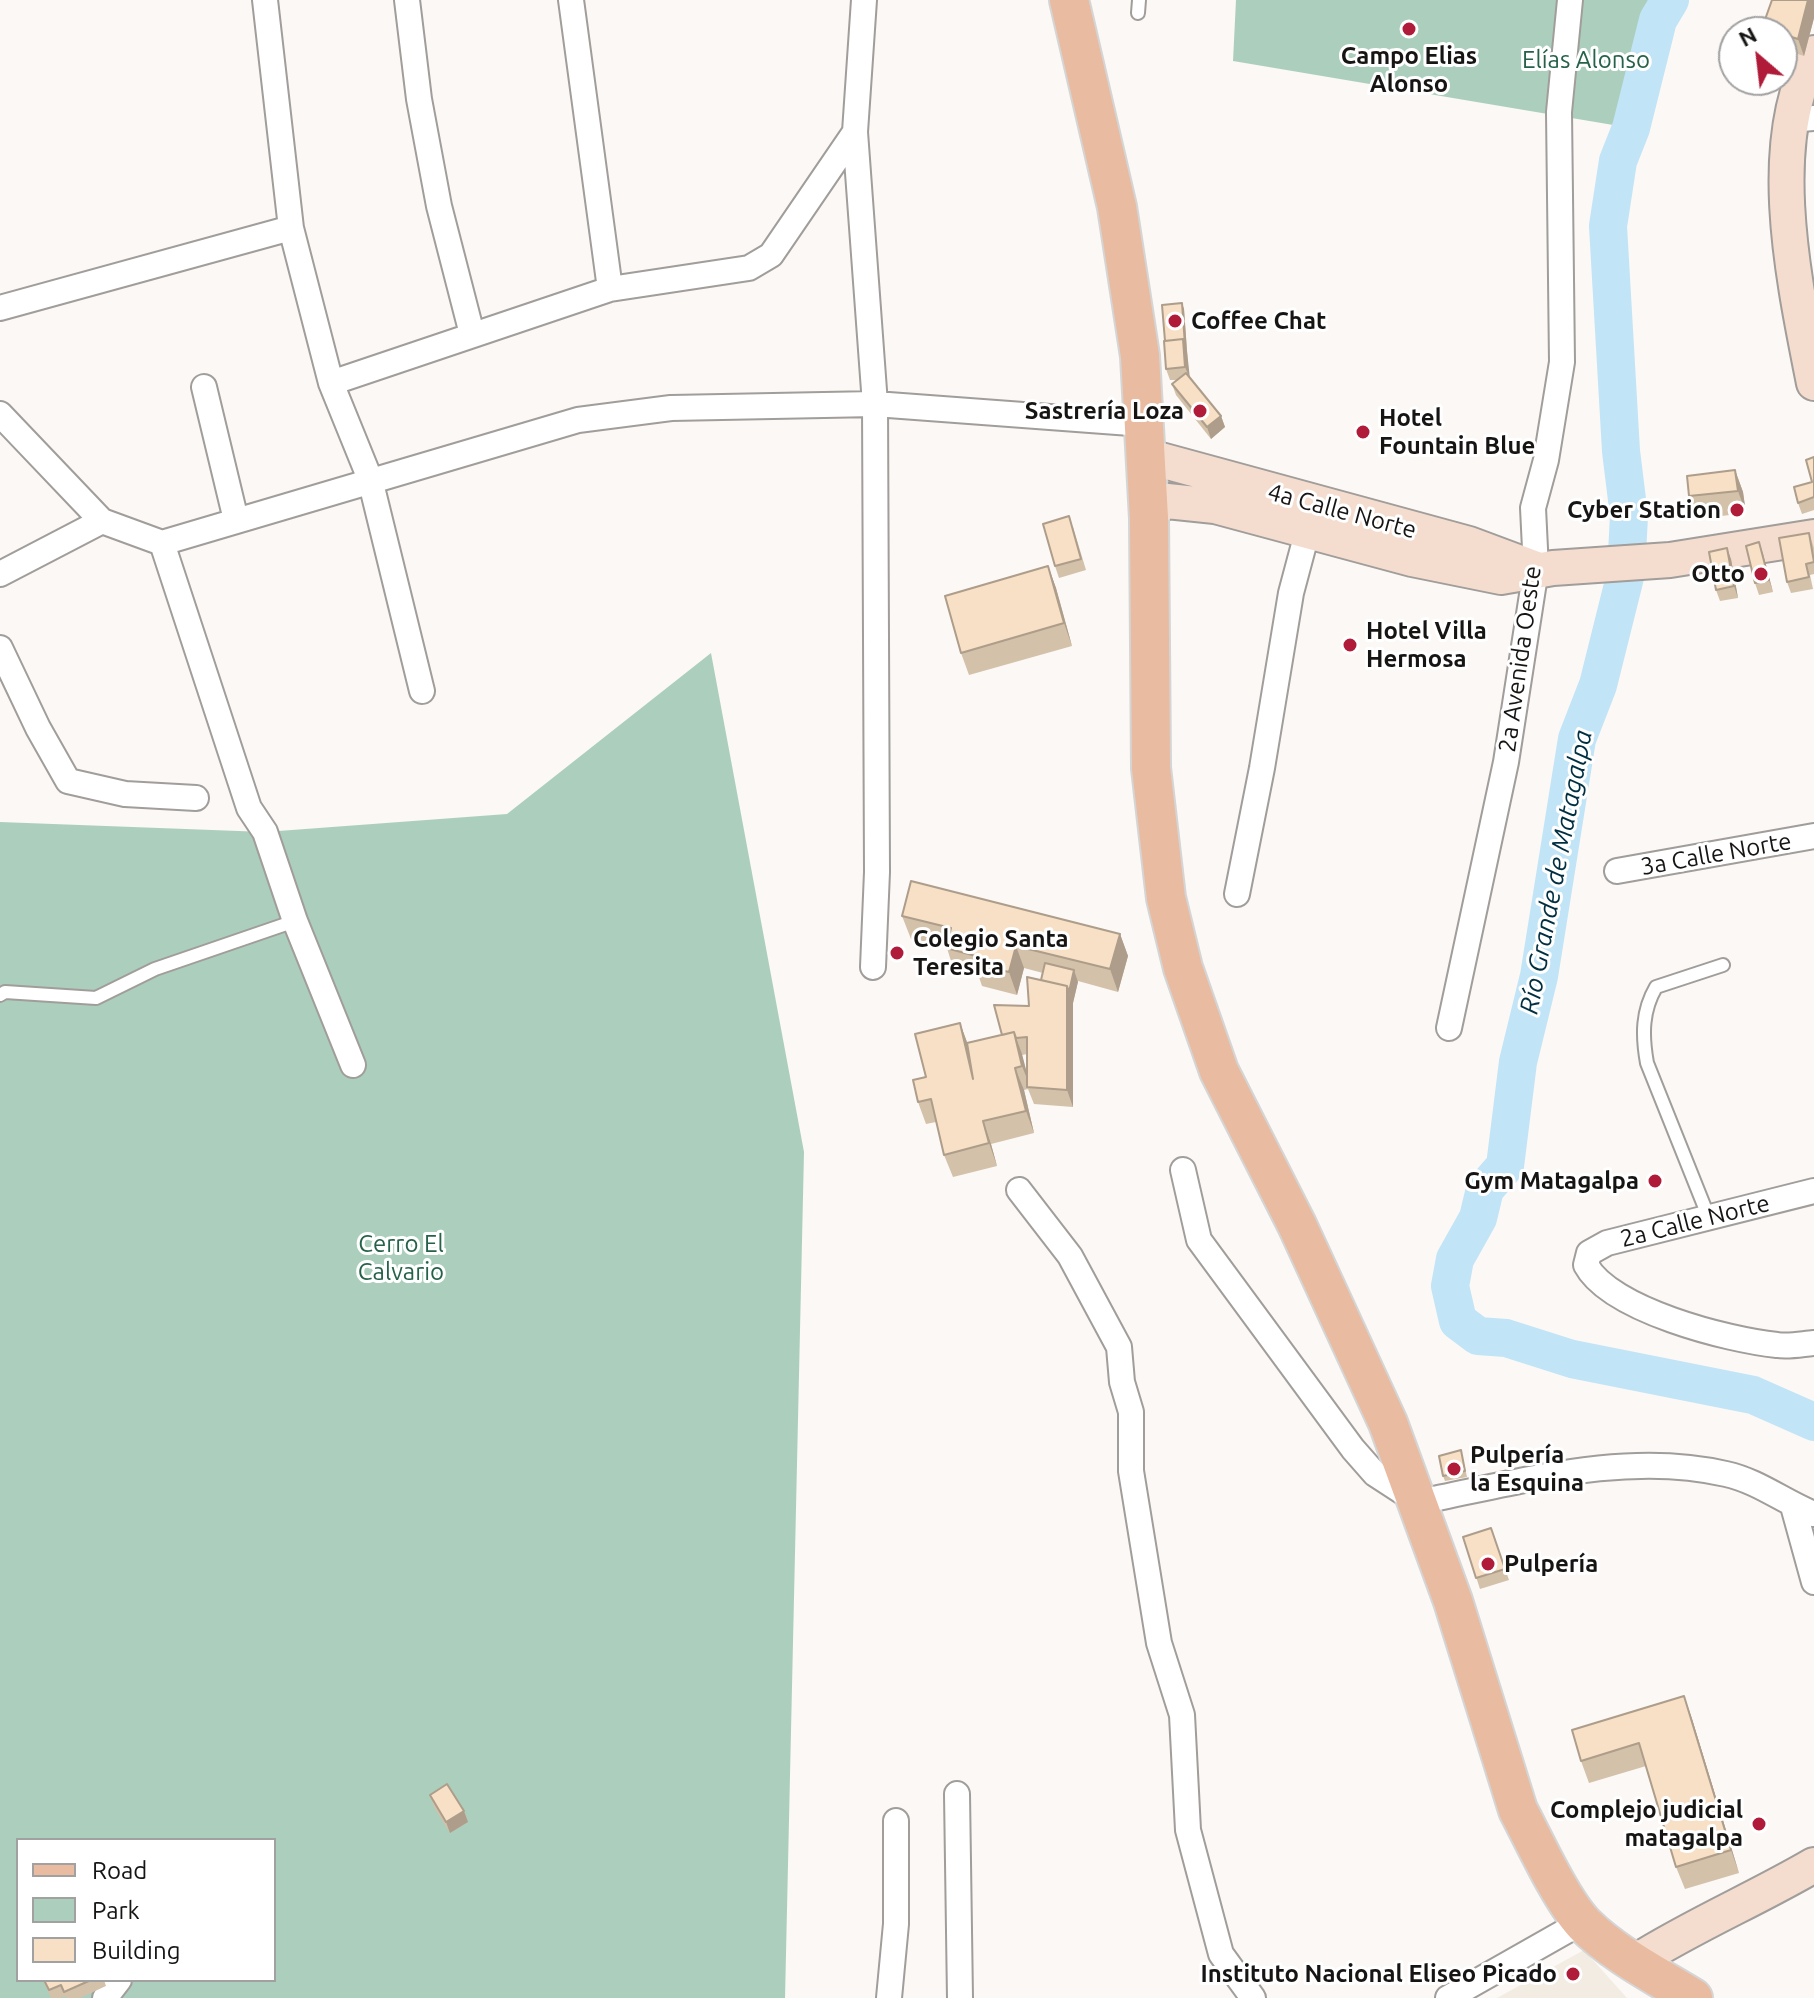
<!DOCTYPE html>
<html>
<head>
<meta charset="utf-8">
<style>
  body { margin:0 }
  #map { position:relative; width:1814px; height:1998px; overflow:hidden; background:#fbf8f5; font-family:Ubuntu,sans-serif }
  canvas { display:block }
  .legend { position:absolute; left:16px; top:1838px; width:260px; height:144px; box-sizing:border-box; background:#fff; border:2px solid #a2a1a1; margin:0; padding:10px 14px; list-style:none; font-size:24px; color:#161514 }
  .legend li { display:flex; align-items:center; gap:16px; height:40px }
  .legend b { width:40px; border:2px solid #a2a1a1 }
  .north { position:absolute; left:1718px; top:16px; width:80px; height:80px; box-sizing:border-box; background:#fff; border:2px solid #a2a1a1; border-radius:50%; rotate:332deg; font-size:22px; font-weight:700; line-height:32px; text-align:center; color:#161514 }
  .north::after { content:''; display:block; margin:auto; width:28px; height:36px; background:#af1b39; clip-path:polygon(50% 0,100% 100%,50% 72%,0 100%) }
</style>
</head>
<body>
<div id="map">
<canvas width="1814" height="1998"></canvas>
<ul class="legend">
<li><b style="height:10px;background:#e9bba0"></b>Road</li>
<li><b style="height:22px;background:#accfbd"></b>Park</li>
<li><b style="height:22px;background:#f7e0c5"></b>Building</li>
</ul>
<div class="north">N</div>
</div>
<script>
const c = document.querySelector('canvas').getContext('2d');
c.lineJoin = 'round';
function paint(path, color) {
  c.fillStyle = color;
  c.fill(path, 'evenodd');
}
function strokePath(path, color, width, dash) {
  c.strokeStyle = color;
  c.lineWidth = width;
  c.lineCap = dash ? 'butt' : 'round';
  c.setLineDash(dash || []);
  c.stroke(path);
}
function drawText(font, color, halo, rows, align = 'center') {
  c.font = font + ' Ubuntu,sans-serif';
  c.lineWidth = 6;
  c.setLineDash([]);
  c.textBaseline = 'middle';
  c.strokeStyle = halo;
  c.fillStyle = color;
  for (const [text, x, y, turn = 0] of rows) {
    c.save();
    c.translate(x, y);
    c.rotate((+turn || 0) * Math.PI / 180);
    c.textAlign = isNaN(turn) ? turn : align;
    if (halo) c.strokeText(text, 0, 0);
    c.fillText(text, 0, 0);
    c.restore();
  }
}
paint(new Path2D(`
  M1584,1950l43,48h-130z`), '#f3ece2');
paint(new Path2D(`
  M1236,0h432l-10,20 -27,108 -398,-67z
  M711,653l93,499 -19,846h-785v-1176l265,10 242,-18zM18,1840h256v140h-256z`), '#accfbd');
strokePath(new Path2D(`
  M1670,0l-12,20 -27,108 -13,33 -10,65 13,225 8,65 -3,57 -28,112 -21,54 -38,237 -21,86 -13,104 -20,23 -7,29 -23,41 -5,27 8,35 20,15 28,2 66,21 181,36 61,27`), '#c1e4f6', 38);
const lane = new Path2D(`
  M1138,13l1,-13
  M0,995l5,-3 91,6 59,-29 140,-48
  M1709,1218l-62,-155c-5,-28 -5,-52 9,-76l67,-22`);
const street = new Path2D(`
  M265,0l26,228 40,155 39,96 52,212
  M407,0l12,99 20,107 33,128
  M571,0l39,289
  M864,0l-9,132 20,272 2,468 -4,95
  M1790,120l24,-2
  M0,308l291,-80
  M331,383l279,-94 139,-21 22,-13 84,-123
  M204,387l32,133
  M0,414l102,107
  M162,543l87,265 16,24 30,89 58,144
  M0,574l102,-53 60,22 416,-123 93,-12 204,-4 269,20
  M0,648l38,80 30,53 57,13 71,4
  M1617,871l197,-35
  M1237,894l25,-126 29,-175 20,-75
  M1449,1028l57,-266 30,-193 -3,-61 13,-48 16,-98 -3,-250 11,-112
  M1183,1170l16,70 154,209 22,25 43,28c99,-19 207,-52 308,-28 32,7 58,28 88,40
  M1019,1190l51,66 49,91 3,35 9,30v59l28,172 23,72 6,115 33,124 32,44
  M1814,1191l-207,52 -18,10 -3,12c24,45 142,75 191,80 12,2 25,-1 37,-2
  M1793,1506l21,76
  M957,1794l3,204
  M105,1998l14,-18
  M889,1998l7,-74v-103
  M1448,1998l134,-76`);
const secondary = new Path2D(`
  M1814,53c-51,91 -19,233 0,330
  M1146,456l323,88 67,25
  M1149,518l7,-11 11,-6 48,5 197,53 89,18 52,-9 117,-8 144,-23
  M1637,1961c57,-36 119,-62 177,-96`);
const primary = new Path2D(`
  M1069,0l48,207 23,149 9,162 2,250 15,130 17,70 36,103 78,154 91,198 65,178 65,209c16,30 43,90 66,114 30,30 73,52 109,74`);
strokePath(lane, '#a09d9a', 16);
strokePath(street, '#a09d9a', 28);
strokePath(secondary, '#a09d9a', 38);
strokePath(primary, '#d5d5d5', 42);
strokePath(lane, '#fff', 12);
strokePath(street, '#fff', 24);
strokePath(secondary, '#f4ddcf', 34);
strokePath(primary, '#e9bba0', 38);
paint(new Path2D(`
  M1814,0v18l-10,38 -22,-7v-17h-18l-2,-4z
  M1182,303l2,6 5,69 32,38 4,11 -14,12 -35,-44 -4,-11 5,-4h-7l-4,-11z
  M1814,457v53l-12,4 -4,-11 14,-21z
  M1735,470l8,22 3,21 -49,6 -8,-23z
  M1073,527l13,43 -27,8 -4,-12z
  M1809,533l5,15v26l-4,1 3,14 -22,4 -4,-11z
  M1759,542l14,50 -14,3 -4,-12z
  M1731,559l7,39 -18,3 -4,-11z
  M1048,566l8,22 16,58 -103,29 -8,-22z
  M902,916l218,18 8,22 -10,36 -40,-11 -5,22v104l-39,-3 -6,-15 -4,1 10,43 -43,11 6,22 -44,11 -9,-22 -8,-33 -10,2 -8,-22 8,-25 34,-54 8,22 34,-10 27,-29 12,-26 2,-7 -19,-5 -7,27 -35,-9 -3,-9 -25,-6 -7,-23 -36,-9zM1027,1054v21l-5,-20z
  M1461,1450l6,27 -22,4 -2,-5z
  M1491,1528l18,52 -29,9 -17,-52z
  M1684,1696l8,23 47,154 -54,16 -9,-22 -30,-101 -57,17 -8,-22z
  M430,1795l34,16 4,11 -18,11 -16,-26z
  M43,1980h61l2,6 -26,12h-14l-1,-2 -4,2h-10z`), '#d4c1a9');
paint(new Path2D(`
  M1808,0h6v18l-10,38 -6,-17z
  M1182,303l2,6 3,42 -2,-6z
  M1183,339l4,12 3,28 -5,-12z
  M1221,416l4,11 -14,12 -4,-12z
  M1735,470l8,22 3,21 -8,-22z
  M1759,542l4,12 10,38 -4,-12z
  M1727,548l4,11 7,39 -4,-12z
  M1048,566l8,22 16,58 -8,-23z
  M1120,934l8,22 -10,36 -8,-23z
  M1016,946l8,22 -7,27 -8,-23z
  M1074,970l4,12 -5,21 -4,-11z
  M1067,986l6,17v104l-6,-17z
  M960,1023l8,22 5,34z
  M1014,1032l8,22 9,35 -9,-23z
  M1015,1068l9,22 10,43 -8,-22z
  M983,1121l8,23 6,22 -8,-23z
  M1684,1696l8,23 47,154 -8,-23z
  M464,1811l4,11 -18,11 -4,-11z`), '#ad9d8a');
const building = new Path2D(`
  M1772,0h36l-10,39 -16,-5v-2h-6l-14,-4z
  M1182,303l3,42 -2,-6 -18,2 -3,-36z
  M1183,339l2,28 -19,2 -2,-28z
  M1186,373l35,43 -14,11 -35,-43z
  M1814,457v40l-16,6 -4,-16 18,-5 -6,-22z
  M1735,470l3,21 -49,5 -2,-20z
  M1069,516l12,43 -26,7 -12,-42z
  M1809,533l5,29 -8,2 3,13 -22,5 -8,-44z
  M1759,542l10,38 -14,3 -9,-37z
  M1727,548l7,38 -18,4 -7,-38z
  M1048,566l16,57 -103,30 -16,-57z
  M911,881l209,53 -10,35 -94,-23 -7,26 -35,-8 2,-8 -30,-8 5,-20 -49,-12z
  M1045,963l29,7 -5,22 -2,-6 -26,-6z
  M1027,977l40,9v104l-40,-3v-50l-11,1 -2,-6 -12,3 -8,-30 35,1z
  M960,1023l13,56 -6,-36 47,-11 8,34 -7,2 11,43 -43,10 6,22 -45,12 -13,-56 -13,3 -5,-22 13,-3 -11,-43z
  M1461,1450l4,21 -22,5 -4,-20z
  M1491,1528l14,41 -29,9 -13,-41z
  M1684,1696l47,154 -55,17 -37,-124 -58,18 -9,-31z
  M447,1784l17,27 -18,11 -16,-27z
  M44,1980h47l-27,12 -3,-7 -12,5z`);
paint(building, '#f7e0c5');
strokePath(building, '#ad9d8a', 2);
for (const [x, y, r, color] of [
  [1409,29,8,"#af1b39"],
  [1175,321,8,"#af1b39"],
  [1200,411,8,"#af1b39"],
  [1363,432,8,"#af1b39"],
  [1737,510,8,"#af1b39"],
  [1761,574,8,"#af1b39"],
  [1350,645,8,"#af1b39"],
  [897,953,8,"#af1b39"],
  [1655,1181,8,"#af1b39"],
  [1454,1469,8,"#af1b39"],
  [1488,1564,8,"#af1b39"],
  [1759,1824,8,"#af1b39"],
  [1573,1974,8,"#af1b39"]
]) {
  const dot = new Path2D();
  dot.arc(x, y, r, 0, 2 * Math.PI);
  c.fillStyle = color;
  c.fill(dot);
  strokePath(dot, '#fff', 3);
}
drawText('bold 24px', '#161514', '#fff', [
  ["Campo Elias",1409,56,"center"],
  ["Alonso",1409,84,"center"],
  ["Coffee Chat",1191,321],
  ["Sastrería Loza",1184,411,"right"],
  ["Hotel",1379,418],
  ["Fountain Blue",1379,446],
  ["Cyber Station",1721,510,"right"],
  ["Otto",1745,574,"right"],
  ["Hotel Villa",1366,631],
  ["Hermosa",1366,659],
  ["Colegio Santa",913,939],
  ["Teresita",913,967],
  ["Gym Matagalpa",1639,1181,"right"],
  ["Pulpería",1470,1455],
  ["la Esquina",1470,1483],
  ["Pulpería",1504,1564],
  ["Complejo judicial",1743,1810,"right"],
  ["matagalpa",1743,1838,"right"],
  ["Instituto Nacional Eliseo Picado",1557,1974,"right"]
], 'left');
drawText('24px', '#266249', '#fff', [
  ["Elías Alonso",1586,60],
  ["Cerro El",401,1244],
  ["Calvario",401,1272]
]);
drawText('24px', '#161514', '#fff', [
  ["4a Calle Norte",1342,511,15],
  ["2a Avenida Oeste",1520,659,-82],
  ["3a Calle Norte",1716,854,-10],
  ["2a Calle Norte",1695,1221,-14]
]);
drawText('italic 26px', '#002f42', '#fff', [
  ["Río Grande de Matagalpa",1556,872,-79]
]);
</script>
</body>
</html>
